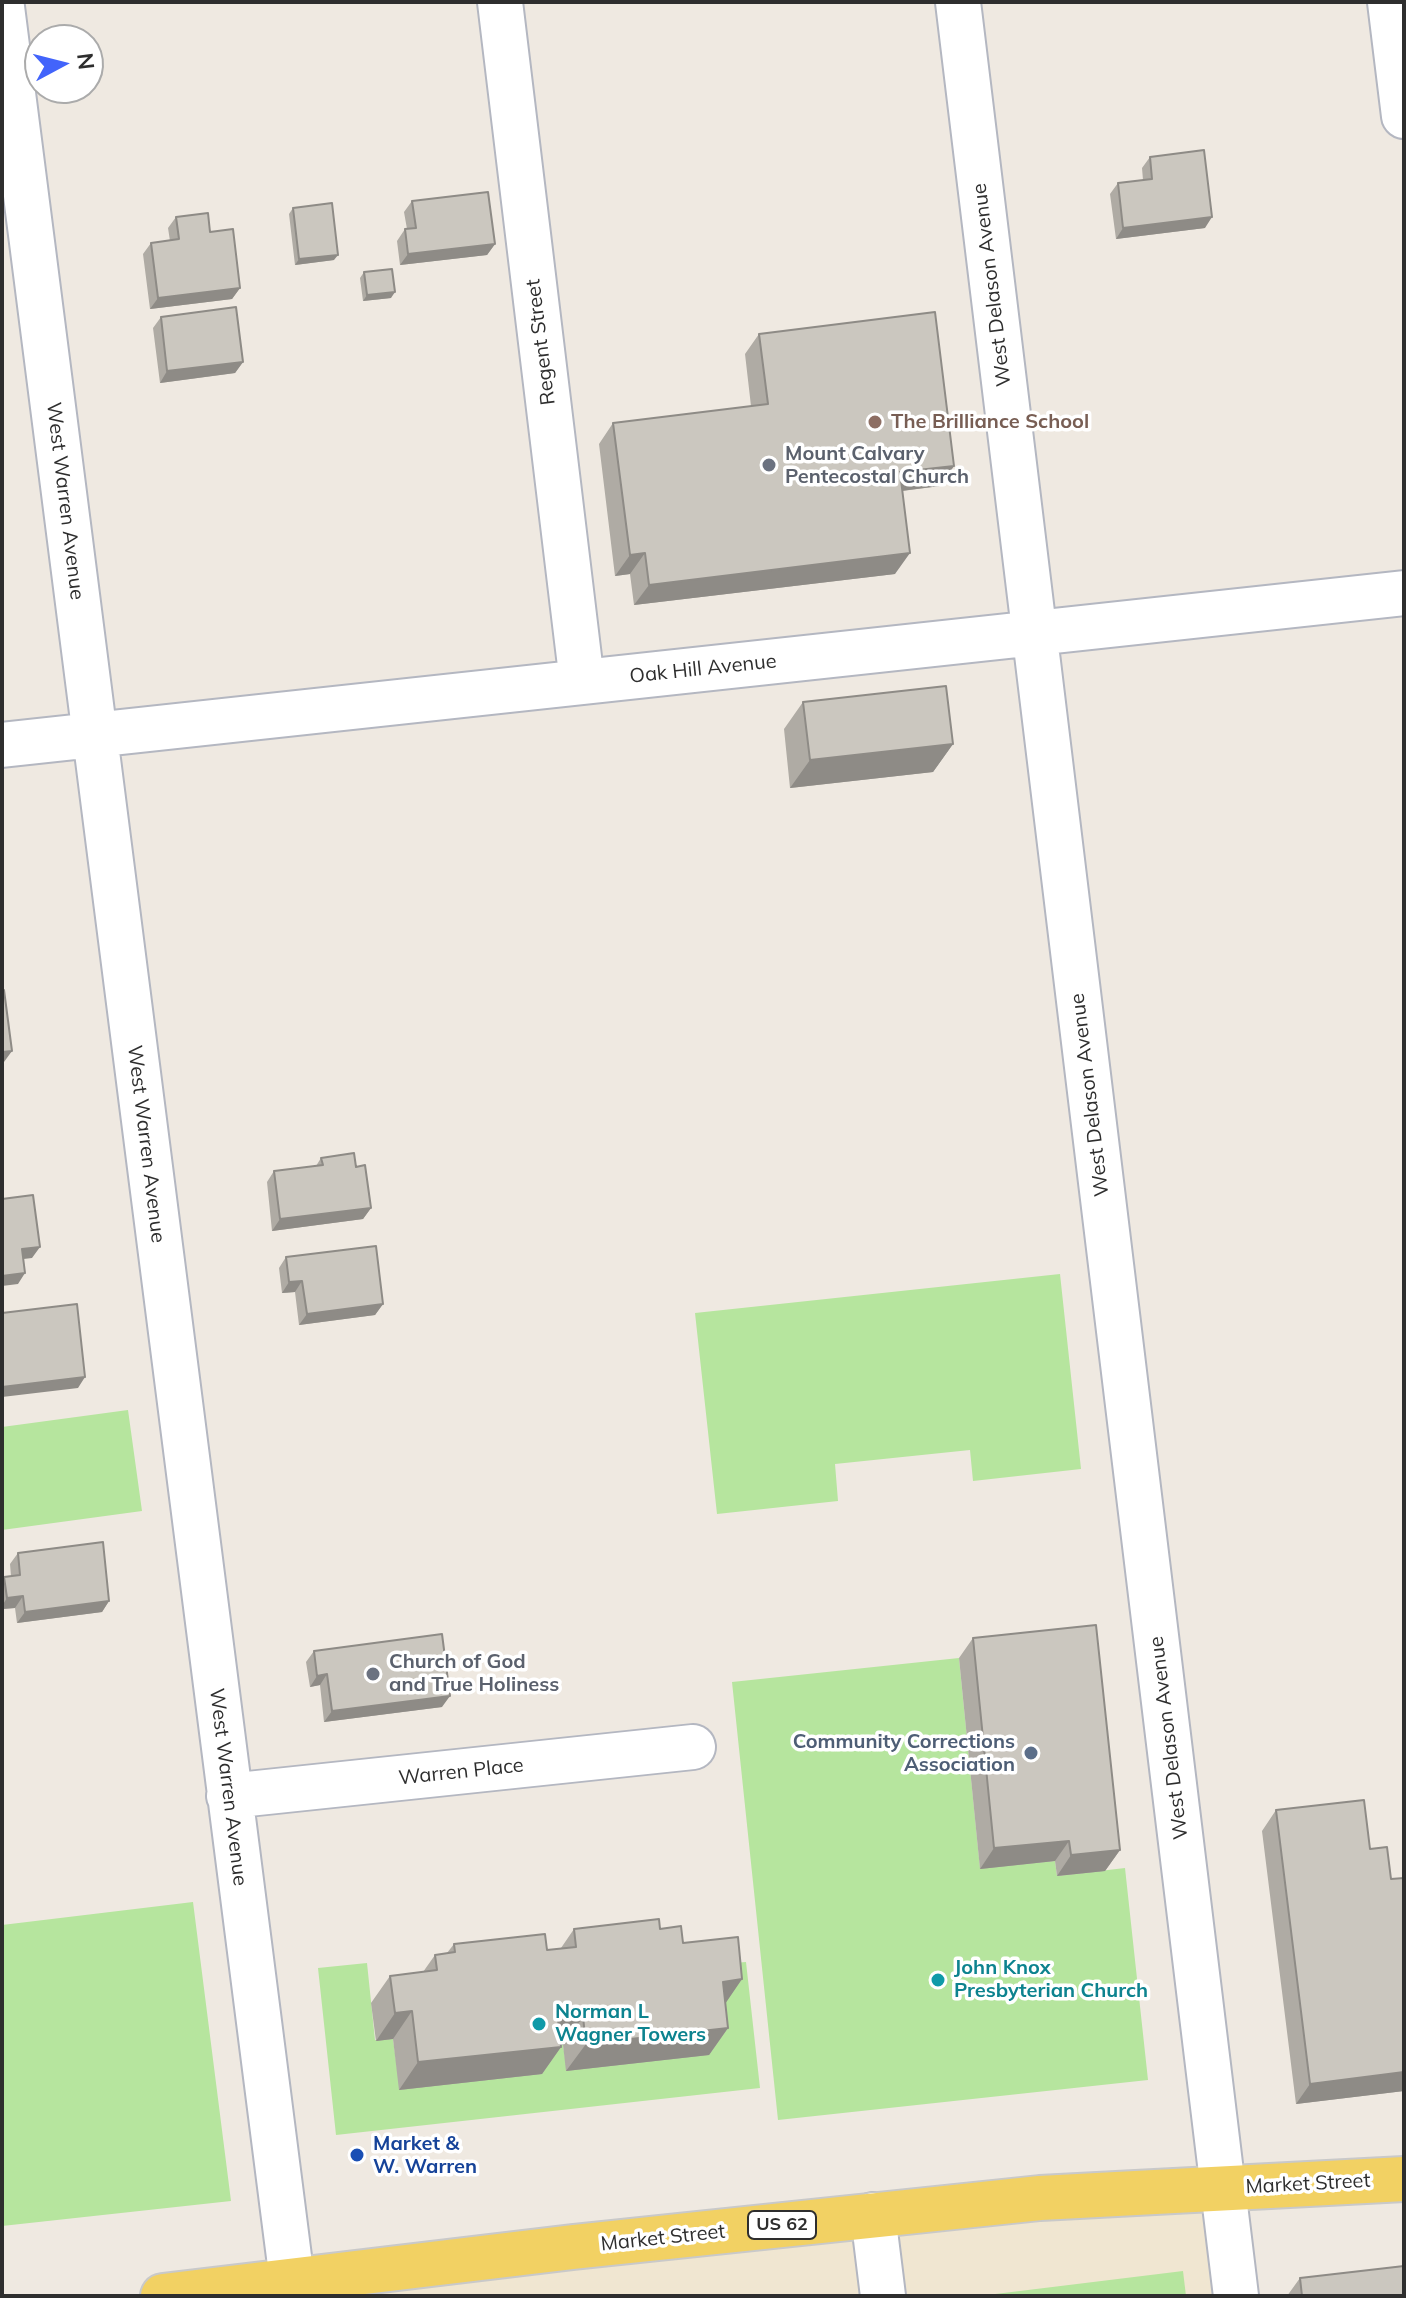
<!DOCTYPE html>
<html>
<head>
<meta charset="utf-8">
<style>
  body { margin:0 }
  #map { position:relative; width:1406px; height:2298px; overflow:hidden; background:#efe9e1; font-family:Mulish,sans-serif }
  canvas { display:block }
  .frame { position:absolute; inset:0; border:4px solid #2e2e2e; pointer-events:none }
  .north { position:absolute; left:24px; top:24px; width:80px; height:80px; box-sizing:border-box; background:#fff; border:2px solid #ababab; border-radius:50%; rotate:83deg; font-size:22px; font-weight:700; line-height:32px; text-align:center; color:#2e2e2e }
  .north::after { content:''; display:block; margin:auto; width:28px; height:36px; background:#4264fb; clip-path:polygon(50% 0,100% 100%,50% 72%,0 100%) }
</style>
</head>
<body>
<div id="map">
<canvas width="1406" height="2298"></canvas>
<div class="frame"></div>
<div class="north">N</div>
</div>
<script>
const c = document.querySelector('canvas').getContext('2d');
c.lineJoin = 'round';
function paint(path, color) {
  c.fillStyle = color;
  c.fill(path, 'evenodd');
}
function strokePath(path, color, width, dash) {
  c.strokeStyle = color;
  c.lineWidth = width;
  c.lineCap = dash ? 'butt' : 'round';
  c.setLineDash(dash || []);
  c.stroke(path);
}
function drawText(font, color, halo, rows, align = 'center') {
  c.font = font + ' Mulish,sans-serif';
  c.lineWidth = 7;
  c.setLineDash([]);
  c.textBaseline = 'middle';
  c.strokeStyle = halo;
  c.fillStyle = color;
  for (const [text, x, y, turn = 0] of rows) {
    c.save();
    c.translate(x, y);
    c.rotate((+turn || 0) * Math.PI / 180);
    c.textAlign = isNaN(turn) ? turn : align;
    if (halo) c.strokeText(text, 0, 0);
    c.fillText(text, 0, 0);
    c.restore();
  }
}
paint(new Path2D(`
  M1223,2188l13,108h-1073z`), '#f0e6d1');
paint(new Path2D(`
  M1060,1274l21,195 -108,12 -3,-31 -135,14 3,37 -121,13 -22,-201z
  M128,1410l14,101 -140,19v-103z
  M959,1658l21,210 75,-7 2,15 68,-8 23,212 -370,40 -46,-438z
  M193,1902l38,299 -229,25v-301z
  M746,1962l14,126 -424,47 -18,-167 49,-5 8,77 18,-1 7,51 139,-43 24,-2 4,26 152,-107z
  M1183,2271l3,25h-207z`), '#b6e59e');
const minor = new Path2D(`
  M500,2l82,680
  M958,2l278,2294
  M1390,2l14,114
  M2,7l292,2289
  M2,745l1402,-152
  M229,1796l464,-49
  M873,2215l10,81`);
const major = new Path2D(`
  M163,2296l410,-49 467,-49 364,-19`);
strokePath(minor, '#b4b7c1', 48);
strokePath(major, '#c9c9c9', 48);
strokePath(minor, '#fff', 44);
strokePath(major, '#f2d163', 44);
paint(new Path2D(`
  M1150,157l55,71 -89,11 -6,-45 8,-11 25,-3 -1,-12z
  M412,201l83,43 -8,11 -87,10 -3,-24 8,-12h2l-3,-17z
  M293,208l41,52 -39,5 -6,-51z
  M176,217l34,15 30,56 -8,11 -82,10 -7,-55 8,-11 19,-2 -2,-13z
  M364,272l27,26 -28,3 -3,-23z
  M161,317l82,45 -8,11 -75,10 -7,-55z
  M759,334l195,132 -14,20 -38,5 -7,83 -261,31 -4,-31 -15,2 -16,-132 14,-21 138,-17 -6,-52z
  M803,702l150,42 -20,28 -143,16 -6,-59z
  M321,1158l50,50 -8,11 -91,12 -5,-49 7,-11 42,-5z
  M286,1257l97,47 -8,11 -76,10 -4,-33 -13,1 -3,-25z
  M18,1553l91,48 -7,11 -85,11 -2,-15 -13,1v-29l2,-3 7,-1 -1,-12z
  M973,1638l147,212 -15,21 -48,5 -2,-15 -75,8 -21,-211z
  M314,1651l128,56 -118,15 -4,-37 -10,2 -4,-25z
  M1276,1810l94,39 34,242 -108,13 -34,-273z
  M574,1929h86l82,50 -17,24 3,25 -19,27 -143,16 -3,-26h-2v2l-19,27 -143,16 -6,-51 -17,2 -5,-38 19,-27 33,-4 12,-17 12,-2 7,-9 93,6 14,-2z
  M1300,2278l104,18h-117z`), '#afaba4');
paint(new Path2D(`
  M1212,217l-7,11 -89,11 7,-11z
  M495,244l-8,11 -87,10 8,-11z
  M338,255l-4,5 -39,5 4,-6z
  M240,288l-8,11 -82,10 8,-11z
  M395,292l-4,6 -28,3 4,-6z
  M243,362l-8,11 -75,10 7,-12z
  M954,466l-14,20 -55,7 15,-21z
  M645,553l-15,21 -15,2 15,-21z
  M910,553l-15,21 -261,31 15,-20z
  M953,744l-20,28 -143,16 20,-28z
  M12,1051l-8,11h-2v-10z
  M371,1208l-8,11 -91,12 8,-12z
  M40,1247l-8,11 -17,2 7,-11z
  M25,1273l-7,11 -16,2v-10z
  M302,1281l-7,11 -13,1 7,-11z
  M383,1304l-8,11 -76,10 8,-11z
  M85,1377l-7,11 -76,9v-10z
  M23,1596l-8,12 -13,1v-3l5,-8z
  M109,1601l-7,11 -85,11 8,-11z
  M327,1674l-7,11 -10,2 7,-11z
  M450,1696l-8,11 -118,15 8,-11z
  M1069,1841l-14,20 -75,8 14,-21z
  M1120,1850l-15,21 -48,5 14,-21z
  M742,1979l-19,28v-25z
  M412,2011l-19,28 -17,2 19,-28z
  M583,2017l-20,28 -24,2 19,-28z
  M728,2028l-19,27 -143,16 20,-27z
  M561,2047l-19,27 -143,16 19,-28z
  M1404,2072v19l-108,13 14,-20z`), '#8e8b86');
const building = new Path2D(`
  M1204,150l8,67 -89,11 -5,-45 34,-4 -2,-22z
  M488,192l7,52 -87,10 -3,-25 11,-1 -4,-27z
  M332,203l6,52 -39,4 -6,-51z
  M208,213l2,19 23,-3 7,59 -82,10 -7,-55 28,-4 -3,-22z
  M392,269l3,23 -28,3 -3,-23z
  M236,307l7,55 -76,9 -6,-54z
  M935,312l19,154 -54,6 10,81 -261,32 -4,-32 -15,2 -17,-132 155,-19 -9,-70z
  M946,686l7,58 -143,16 -7,-58z
  M2,990h2l8,61 -10,1z
  M354,1153l2,14 9,-2 6,43 -91,11 -6,-48 49,-6 -2,-7z
  M33,1195l7,52 -18,2 3,24 -23,3v-77z
  M376,1246l7,58 -76,10 -5,-33 -13,1 -3,-25z
  M77,1304l8,73 -83,10v-74z
  M103,1542l6,59 -84,11 -2,-16 -16,2 -3,-21 16,-2 -2,-22z
  M1096,1625l24,225 -49,5 -2,-14 -75,7 -21,-210z
  M442,1634l8,62 -118,15 -5,-37 -10,2 -3,-25z
  M1364,1800l6,49 17,-2 4,32 13,-1v194l-94,12 -34,-274z
  M659,1919l1,10 21,-3 2,17 55,-6 4,42 -19,3 5,46 -142,16 -3,-27 -25,2 3,28 -143,15 -6,-51 -17,2 -5,-37 47,-6 -2,-15 20,-3 -1,-8 91,-10 2,16 29,-3 -2,-18z
  M1404,2266v30h-102l-2,-18z`);
paint(building, '#cbc7bf');
strokePath(building, '#8e8b86', 2);
for (const [x, y, r, color] of [
  [875,422,8,"#8d6e63"],
  [769,465,8,"#6b7280"],
  [373,1674,8,"#6b7280"],
  [1031,1753,8,"#5c6f8a"],
  [938,1980,8,"#0f9aa8"],
  [539,2024,8,"#0f9aa8"],
  [357,2155,8,"#1a4fb4"]
]) {
  const dot = new Path2D();
  dot.arc(x, y, r, 0, 2 * Math.PI);
  c.fillStyle = color;
  c.fill(dot);
  strokePath(dot, '#fff', 3);
}
for (const [x, y, w] of [
  [782,2225,68]
]) {
  const box = new Path2D();
  box.roundRect(x - w / 2, y - 14, w, 28, 6);
  c.fillStyle = '#fff';
  c.fill(box);
  strokePath(box, '#2e2e2e', 2);
}
drawText('bold 18px', '#2e2e2e', null, [
  ["US 62",782,2225]
]);
drawText('20px', '#2e2e2e', '#fff', [
  ["West Delason Avenue",992,285,-97],
  ["Regent Street",541,342,-97],
  ["West Warren Avenue",65,501,83],
  ["Oak Hill Avenue",703,669,-6],
  ["West Delason Avenue",1090,1095,-97],
  ["West Warren Avenue",146,1144,83],
  ["West Delason Avenue",1169,1738,-97],
  ["Warren Place",461,1772,-6],
  ["West Warren Avenue",228,1787,83],
  ["Market Street",1308,2184,-3],
  ["Market Street",663,2238,-6]
]);
drawText('bold 20px', '#785e54', '#fff', [
  ["The Brilliance School",891,422]
], 'left');
drawText('bold 20px', '#5b616d', '#fff', [
  ["Mount Calvary",785,454],
  ["Pentecostal Church",785,477],
  ["Church of God",389,1662],
  ["and True Holiness",389,1685]
], 'left');
drawText('bold 20px', '#4e5e75', '#fff', [
  ["Community Corrections",1015,1742],
  ["Association",1015,1765]
], 'right');
drawText('bold 20px', '#0d838f', '#fff', [
  ["John Knox",954,1968],
  ["Presbyterian Church",954,1991],
  ["Norman L",555,2012],
  ["Wagner Towers",555,2035]
], 'left');
drawText('bold 20px', '#164399', '#fff', [
  ["Market &",373,2144],
  ["W. Warren",373,2167]
], 'left');
</script>
</body>
</html>
